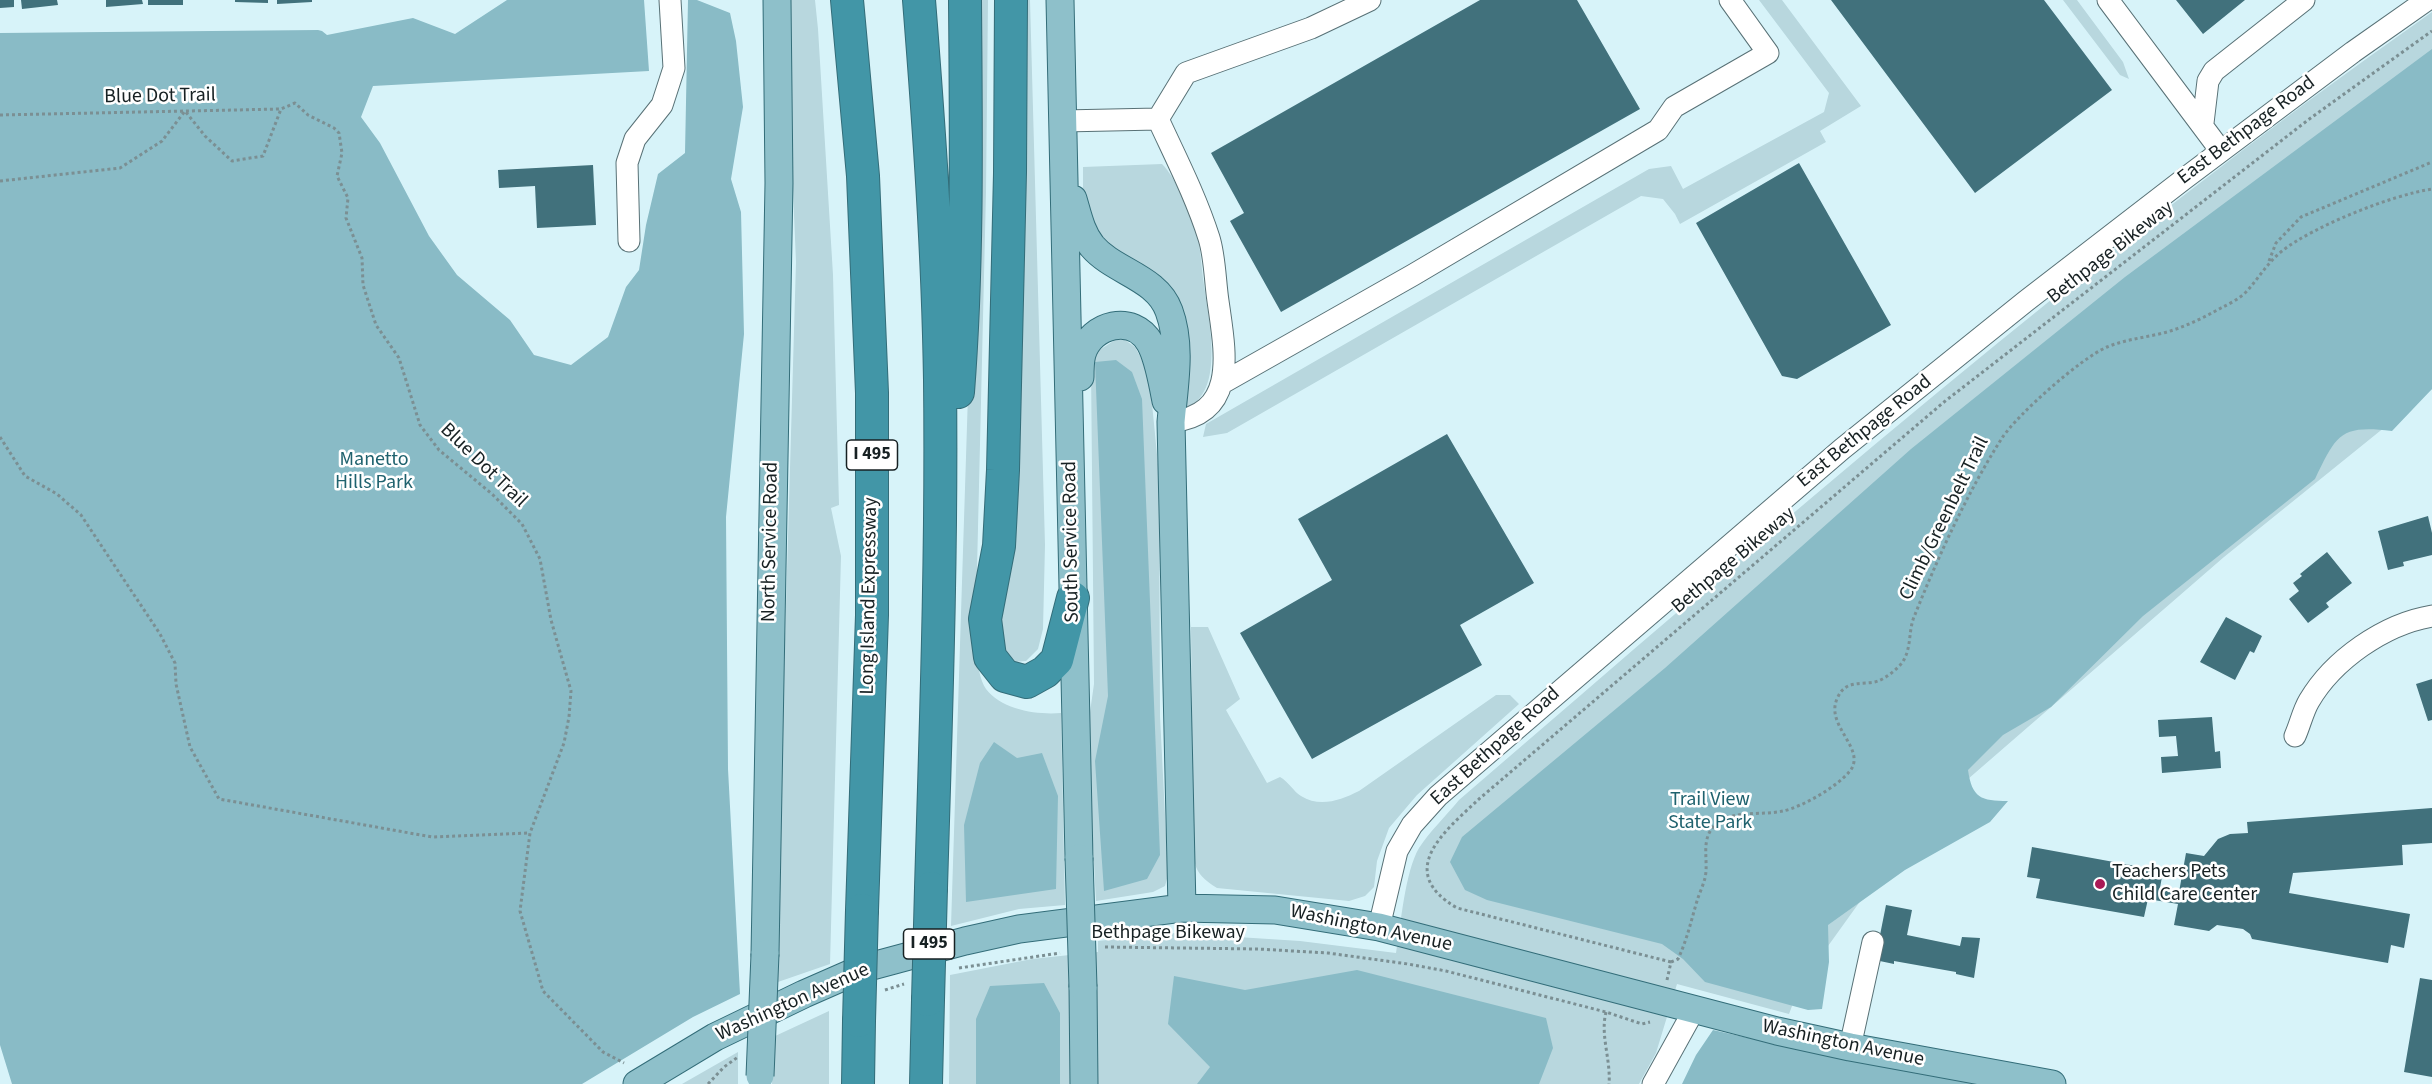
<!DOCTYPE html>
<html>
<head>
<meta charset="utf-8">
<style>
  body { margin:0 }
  canvas { display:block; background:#d7f3f9 }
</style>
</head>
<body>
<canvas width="2432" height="1084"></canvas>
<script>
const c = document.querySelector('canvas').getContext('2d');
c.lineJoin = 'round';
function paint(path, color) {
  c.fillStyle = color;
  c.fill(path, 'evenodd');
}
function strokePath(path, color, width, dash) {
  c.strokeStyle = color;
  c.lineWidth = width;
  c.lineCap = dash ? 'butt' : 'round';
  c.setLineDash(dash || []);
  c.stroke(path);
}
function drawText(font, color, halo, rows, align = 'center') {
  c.font = font + ' "Source Sans 3",sans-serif';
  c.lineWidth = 5;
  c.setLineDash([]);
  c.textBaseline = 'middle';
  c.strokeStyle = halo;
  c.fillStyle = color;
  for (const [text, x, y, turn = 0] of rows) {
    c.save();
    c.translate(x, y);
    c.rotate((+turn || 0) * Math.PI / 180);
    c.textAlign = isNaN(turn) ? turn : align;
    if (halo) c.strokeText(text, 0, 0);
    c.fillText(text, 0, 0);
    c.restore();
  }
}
paint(new Path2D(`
  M785,0h30l3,29 15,246 6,230 -8,3 10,48 -11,408 -55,19 21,-721z
  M970,0h18l-2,192 -11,461c3,11 5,28 11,36 16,21 51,26 75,24l4,192 -46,4 -68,17 18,-563z
  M1018,0h12l15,545 -2,84 -5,20 -12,12 -13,1 -15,-9z
  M1759,0h23l79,106 -41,25 6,11 -146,82 -5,-10 -12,-15 -22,-3 -414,237 -24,4 3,-13 443,-255 22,-3 12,23 141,-77 5,-19z
  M2063,0h14l46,62 6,17 -9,-4z
  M2432,12v377l-208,168 -309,268 -115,160 -11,29 -112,-30 -21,69 -17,31h-690l1,-109 82,-16 66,-7v-11l77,-8 125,8 96,12c5,-30 9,-81 23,-105 11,-17 27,-32 40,-48 316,-272 631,-548 973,-788z
  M1162,164c14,14 28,47 34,66 5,17 5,37 8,55 4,31 23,111 -20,123l-6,-91 -76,-70 -19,-41v-39z
  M1115,340h10l10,7 14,26 10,102 1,241 8,159 -3,11 -12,6 -57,9 -9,-168 7,-49 -3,-318 7,-15z
  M1191,627h17l32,72 -14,11 41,73 13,-6c9,5 13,14 21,19 19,12 40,4 58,-5l137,-96h14l9,9 -102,91 -28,33 -12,33 -3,26 -9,9 -16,5 -132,-13c-27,-17 -22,-25 -24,-54z
  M829,1011v73h-57l1,-47z
  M738,1052v32h-56z`), '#b8d7de');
paint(new Path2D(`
  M507,0h137l5,71 -276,15 -12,31 19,26 49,93 28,39 53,45 24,35 37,10 37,-28 18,-50 13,-17 7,-45 12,-51 27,-21 3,-153h9l33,13 6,28 7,66 -12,72 10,33 3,122 -18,183 2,252 12,225 -47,23 -111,67h-570l-12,-39v-1012l318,-3 4,1 5,4 86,-17 42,16z
  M2432,49v340l-40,42c-52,-6 -55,3 -77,48l-172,137 -92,91 -48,28 -35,35c4,28 13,31 40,31l-18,21 -85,48 -77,55 1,37 -7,47 -14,1 -103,-28 -22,-23 -21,-15 -175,-44 -22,-10 -15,-28 12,-25 203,-169 246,-219 214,-172z
  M1116,360l16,12 10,27 18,456 -13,24 -43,12 -9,-130 13,-65 -13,-334z
  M994,742l23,16 25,-5 16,43 -2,93 -90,13 -2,-77 16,-62z
  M1357,970l189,48 7,30 -14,36h-342l13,-17 -42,-43 6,-48 71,14z
  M1044,983l16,30v71h-84v-65l14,-33z
  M1713,1030c88,21 179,33 268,54h-299l14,-29z`), '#89bbc6');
paint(new Path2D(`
  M0,0h14v7l-14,1z
  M21,0h36l1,5 -36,4z
  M106,0h36l1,4 -37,3z
  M148,0h35v5h-35z
  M235,0h33v3l-33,-1z
  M277,0h35v2l-35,2z
  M1480,0h97l63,109 -359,203 -51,-91 14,-8 -33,-60z
  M1831,0h213l68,90 -137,103z
  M2176,0h69l-42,34z
  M1799,163l92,162 -94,54 -15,-3 -86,-153z
  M593,165l3,60 -59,3 -2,-42 -36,2 -1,-18z
  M1447,434l87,149 -74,42 22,40 -170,94 -72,-126 92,-53 -34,-61z
  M2428,516l4,17v22l-29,7 1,4 -16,4 -10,-39z
  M2327,552l25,31 -26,20 3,4 -21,16 -19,-24 10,-8 -6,-8 9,-7 -2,-2z
  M2226,617l36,19 -8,17 -4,-2 -15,29 -35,-18z
  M2432,679v41l-4,1 -12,-37z
  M2212,717l3,35 5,-1 1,17 -59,5 -1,-16 17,-1 -2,-20 -17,1 -1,-17z
  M2432,808v35l-30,2 1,20 -110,8 -4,20 121,21 -6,34 -13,-3 -3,18 -136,-24 -2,-5 -7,-5 -26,-4 -8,6 -35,-6 4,-21 -30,-5 -4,18 -108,-19 4,-19 -13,-2 5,-30 131,24 -3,17 19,4 7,-39 18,3 14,-17 12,-5 18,-1 -1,-11z
  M1886,905l26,5 -5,25 53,11 2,-9 18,1 -6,40 -18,-4v-2l-62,-11v3l-19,-4z
  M2420,978l12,2v97l-28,-5z`), '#41717c');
const minor = new Path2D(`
  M2108,0l113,151
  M1158,119l28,-46 125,-45 59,-28
  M1063,121l95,-2c18,39 38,78 51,119 6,19 6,43 9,63 7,50 21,113 -47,121
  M2203,123l5,-42 6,-10 90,-71
  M629,241l-2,-78 8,-24 27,-34 12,-37 -4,-68
  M1224,382l189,-107 245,-145 16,-23 94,-54 -38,-53
  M2295,736c5,-11 8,-25 14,-35 24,-41 75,-77 123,-85
  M1379,927l18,-76 15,-26 26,-29 404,-347 184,-148 158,-122 169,-127 74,-52
  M1850,1047l23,-105
  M1653,1084l41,-74`);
const major = new Path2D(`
  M1060,0l19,858
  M1073,199c5,17 8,33 19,47 22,26 65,31 77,65 13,35 5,75 2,111l11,486
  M1080,377c0,-7 0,-16 2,-23 9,-30 51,-41 68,-11 9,16 12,39 16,58
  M765,954l14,-771 -2,-183
  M1083,987l1,97
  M637,1084l78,-47 89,-43 57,-25 104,-28 54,-12 163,-21 93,2 104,17 398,104 73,16 202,37`);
const highway = new Path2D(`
  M847,0l16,176 9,217v222l-10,295
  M919,0c10,127 19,253 21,380 2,170 -4,339 -9,508
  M1011,0l-1,173 -7,297 -4,76 -14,73 5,38 15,19 22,6 18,-10 12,-12 16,-62
  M958,392c10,-130 8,-261 7,-392
  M858,1084l1,-63
  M926,1084l2,-84`);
strokePath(minor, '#587176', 23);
strokePath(major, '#336d79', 29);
strokePath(highway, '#336d79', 34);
strokePath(new Path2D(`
  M0,115l281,-6 14,-6 13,12 26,13 5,5 3,20 -5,23 11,22 -2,20 16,40 1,27 13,40 23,33 21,67 19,25 53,44 30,30 18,35 11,61 20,71 -2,26 -5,26 -34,90 -10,78 23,80 60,61 21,11
  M0,181l120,-13 42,-27 23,-30 20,25 27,25 31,-5 18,-47
  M2269,261l7,-18 25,-26 131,-55
  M0,437l25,39 32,18 24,21 79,119 15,29 1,21 14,63 29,52 213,38 98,-4
  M1105,947l153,2 70,4 80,11 38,7 160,41 36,12 8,-2
  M1671,962l-214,-54c-63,-37 -12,-77 22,-109l465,-397 364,-282 124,-89
  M1671,962l7,-3c9,-19 13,-38 19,-58 2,-7 6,-15 8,-23 4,-17 -5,-37 9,-52 16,-17 47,-10 69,-15 19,-4 54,-24 67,-40 17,-22 -25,-45 -13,-72 8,-21 26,-13 41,-18 8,-3 18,-11 24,-18 10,-15 6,-31 12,-46 24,-60 53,-124 88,-179 16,-24 79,-80 105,-91 17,-7 34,-9 52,-13 22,-5 42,-15 62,-26 8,-4 18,-9 25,-16 13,-14 21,-29 36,-41 32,-25 110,-56 150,-62
  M959,968l101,-15
  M1667,980l4,-18
  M885,990l19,-6
  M1606,1012c-6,23 5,48 3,72
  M708,1084l16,-17 14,-10`), '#7b8f93', 3, [3, 3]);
strokePath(minor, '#fff', 21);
strokePath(major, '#8ec0ca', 27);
strokePath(highway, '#4296a7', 32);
const majorBridge = new Path2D(`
  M1079,858l4,129
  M760,1076l5,-122`);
const highwayBridge = new Path2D(`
  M928,1000l3,-112
  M859,1021l3,-111`);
strokePath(majorBridge, '#336d79', 29, []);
strokePath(highwayBridge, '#336d79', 34, []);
strokePath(majorBridge, '#8ec0ca', 27);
strokePath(highwayBridge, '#4296a7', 32);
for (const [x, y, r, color] of [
  [2100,884,6,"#aa1a56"]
]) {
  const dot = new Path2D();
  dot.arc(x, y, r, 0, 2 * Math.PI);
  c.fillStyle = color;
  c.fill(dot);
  strokePath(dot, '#fff', 2);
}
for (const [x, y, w] of [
  [872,455,51],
  [929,944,51]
]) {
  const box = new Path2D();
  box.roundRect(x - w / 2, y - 15, w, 30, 4.5);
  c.fillStyle = '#fff';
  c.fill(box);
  strokePath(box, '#172123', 1.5);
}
drawText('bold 18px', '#172123', null, [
  ["I 495",872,455],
  ["I 495",929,944]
]);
drawText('20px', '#172123', '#fff', [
  ["Blue Dot Trail",160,97,-1],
  ["East Bethpage Road",2247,131,-37],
  ["Bethpage Bikeway",2111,253,-38],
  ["East Bethpage Road",1865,432,-39],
  ["Blue Dot Trail",483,466,44],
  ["Climb/Greenbelt Trail",1945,519,-64],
  ["North Service Road",771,542,-89],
  ["South Service Road",1072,542,-91],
  ["Bethpage Bikeway",1734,561,-40],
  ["Long Island Expressway",870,596,-89],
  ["East Bethpage Road",1496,747,-42],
  ["Washington Avenue",1371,929,12],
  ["Bethpage Bikeway",1168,934],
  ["Washington Avenue",793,1003,-24],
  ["Washington Avenue",1843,1044,12]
]);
drawText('20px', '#1f626e', '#fff', [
  ["Manetto",374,461],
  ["Hills Park",374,484],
  ["Trail View",1710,801],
  ["State Park",1710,824]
]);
drawText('20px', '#172123', '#fff', [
  ["Teachers Pets",2112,873],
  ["Child Care Center",2112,896]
], 'left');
</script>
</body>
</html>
